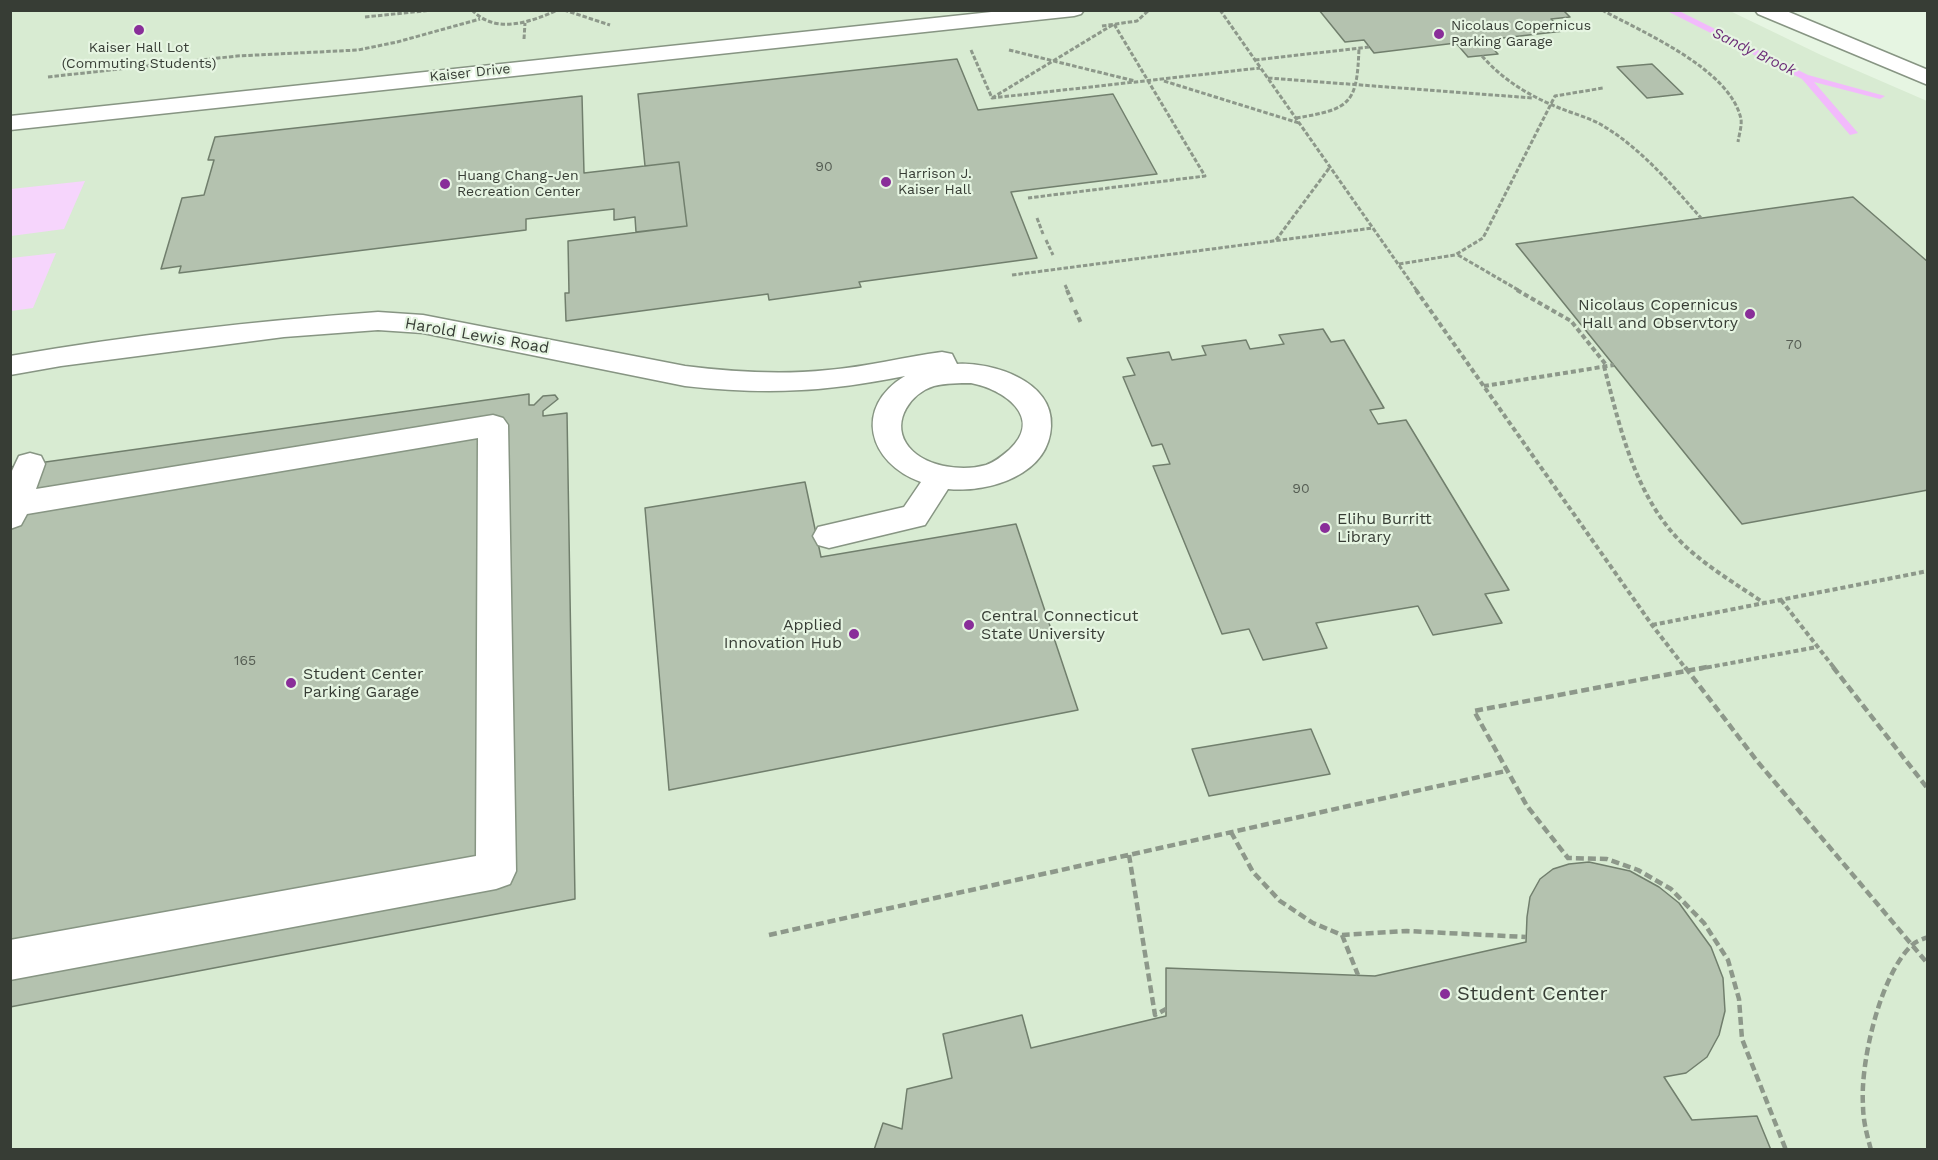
<!DOCTYPE html>
<html>
<head>
<meta charset="utf-8">
<style>
  body { margin:0 }
  #map { position:relative; width:1938px; height:1160px; overflow:hidden; background:#e6f5e2; font-family:"Work Sans",sans-serif }
  canvas { display:block }
  .frame { position:absolute; inset:0; border:12px solid #373d35; pointer-events:none }
</style>
</head>
<body>
<div id="map">
<canvas width="1938" height="1160"></canvas>
<div class="frame"></div>
</div>
<script>
const c = document.querySelector('canvas').getContext('2d');
c.lineJoin = 'round';
function paint(path, color) {
  c.fillStyle = color;
  c.fill(path, 'evenodd');
}
function strokePath(path, color, width, dash) {
  c.strokeStyle = color;
  c.lineWidth = width;
  c.lineCap = dash ? 'butt' : 'round';
  c.setLineDash(dash || []);
  c.stroke(path);
}
function drawText(font, color, halo, rows, align = 'center') {
  c.font = font + ' "Work Sans",sans-serif';
  c.lineWidth = 4.5;
  c.setLineDash([]);
  c.textBaseline = 'middle';
  c.strokeStyle = halo;
  c.fillStyle = color;
  for (const [text, x, y, turn = 0] of rows) {
    c.save();
    c.translate(x, y);
    c.rotate((+turn || 0) * Math.PI / 180);
    c.textAlign = isNaN(turn) ? turn : align;
    if (halo) c.strokeText(text, 0, 0);
    c.fillText(text, 0, 0);
    c.restore();
  }
}
paint(new Path2D(`
  M1728,10l93,45 106,46v1048h-1916l-1,-1138z`), '#d8ebd2');
paint(new Path2D(`
  M85,181l-21,48 -53,7v-47z
  M56,253l-23,55 -22,3v-53z`), '#f6d5fc');
paint(new Path2D(`
  M1665,10h12l131,65 77,21 -5,3 -66,-17 44,51 -8,2 -48,-56z`), '#f2bafc');
const building = new Path2D(`
  M1319,10h244l7,7 -19,2 13,12 -79,9 13,14 -30,3 -12,-14 -82,10 -10,-13 -19,2z
  M957,59l21,51 135,-16 44,80 -146,18 26,66 -178,24 2,5 -92,13 -1,-6 -202,27 -1,-28h4l-1,-52 119,-15 -8,-64 -34,4 -7,-72z
  M1652,64l31,30 -36,4 -30,-31z
  M582,96l2,77 95,-11 8,64 -51,6 -1,-15 -21,3v-11l-88,10v11l-347,43 2,-7 -20,3 21,-71 22,-3 10,-35h-6l7,-23z
  M1853,197l75,65v228l-186,34 -226,-280z
  M1323,329l8,13 13,-2 40,68 -14,2 8,14 28,-4 103,170 -24,4 17,29 -69,12 -15,-29 -102,17 11,25 -64,12 -14,-31 -27,5 -69,-168 17,-2 -8,-20 -10,2 -29,-69 12,-2 -8,-17 42,-6 3,8 34,-5 -4,-9 44,-6 4,9 34,-5 -5,-9z
  M529,394v11h5l9,-9 12,-1 3,4 -15,12v5l24,-3 8,486 -565,108v-540z
  M805,482l16,75 195,-33 62,186 -409,80 -24,-282z
  M1311,729l19,45 -121,22 -17,-47z
  M1589,862l41,9 29,16 20,16 32,44 12,31 2,33 -6,24 -12,22 -21,16 -22,4 28,43 65,-4 14,34h-897l9,-27 19,6 5,-40 45,-11 -9,-44 79,-19 9,33 135,-32v-48l209,8 151,-34 1,-25 3,-20 10,-18 13,-10 16,-5z`);
paint(building, '#b4c2af');
strokePath(building, '#717f6d', 1.5);
const minor = new Path2D(`
  M1010,10h74l-3,4 -7,2 -1064,114v-14z
  M1755,10h29l144,60v15l-170,-71z
  M378,312l45,3 262,51c48,6 95,9 143,4 38,-3 76,-13 114,-18l10,2 5,10c35,-2 97,17 94,62 -2,49 -62,67 -103,63l-23,36 -96,23 -11,-3 -5,-9 5,-9 86,-20 17,-25c-53,-19 -68,-75 -16,-106 -80,16 -138,19 -220,10l-262,-53 -45,-3 -94,7 -223,29 -51,9v-19c122,-21 245,-35 368,-44zM971,383c32,6 74,34 38,67 -7,6 -14,12 -23,15 -24,7 -65,2 -80,-22 -14,-23 5,-50 28,-57 12,-3 25,-3 37,-3z
  M493,415l10,3 5,7 8,446 -6,13 -14,5 -486,91v-40l466,-84 2,-418 -451,76 -6,11 -11,4v-54l9,-19 11,-3 11,3 4,8 -9,25z`);
strokePath(minor, '#879583', 3);
strokePath(new Path2D(`
  M472,10c24,25 58,12 86,0
  M564,10l46,15
  M1220,10l197,281
  M1602,10c42,23 128,59 139,109 1,7 -2,16 -3,23
  M365,17l68,-7
  M1102,26l35,-5 12,-11
  M524,39l1,-16
  M971,50l21,48 268,-30
  M1009,50l126,31
  M1482,56c21,24 46,39 75,51 14,6 30,10 43,17 40,23 71,60 101,94
  M1255,60l114,-13
  M48,77l189,-21 121,-6 39,-8 83,-23
  M1268,78l265,20
  M1164,81l135,42
  M992,98l122,-74 91,152 -177,22
  M1296,118c55,-9 61,-14 63,-70
  M1037,218l6,16
  M1046,240l7,15
  M1276,240l54,-73
  M1458,255l62,36
  M1399,264l56,-9 28,-17 72,-142 48,-8
  M1012,275l361,-47
  M1065,285l3,6`), '#8d988a', 3, [4.5, 2]);
strokePath(new Path2D(`
  M1067,290l6,14
  M1416,290l236,335 34,44
  M1517,290l54,31 36,45
  M1075,310l6,13
  M1604,366c16,62 31,131 79,178 24,23 53,40 81,59
  M1484,386l130,-21
  M1781,600l54,69
  M1652,625l276,-54
  M1699,669l118,-22`), '#8d988a', 4, [5, 3]);
strokePath(new Path2D(`
  M1685,667l72,94 171,203
  M1707,667l-233,44 53,95 41,52 39,1 31,11 33,19 33,34 24,37 11,39 3,40 44,111
  M1833,667l95,122
  M1231,832l22,40 27,29 33,22 29,12 65,-4 119,6
  M1129,855l26,160 11,-6
  M769,935l737,-164
  M1342,935l16,40
  M1871,1150c-4,-15 -8,-29 -8,-45 -3,-42 17,-130 49,-160 4,-4 11,-6 16,-8`), '#8d988a', 4.5, [8, 4]);
paint(minor, '#fff');
for (const [x, y, r, color] of [
  [139,30,6,"#892e99"],
  [1439,34,6,"#892e99"],
  [886,182,6,"#892e99"],
  [445,184,6,"#892e99"],
  [1750,314,6,"#892e99"],
  [1325,528,6,"#892e99"],
  [969,625,6,"#892e99"],
  [854,634,6,"#892e99"],
  [291,683,6,"#892e99"],
  [1445,994,6,"#892e99"]
]) {
  const dot = new Path2D();
  dot.arc(x, y, r, 0, 2 * Math.PI);
  c.fillStyle = color;
  c.fill(dot);
  strokePath(dot, '#e6f5e2', 2);
}
drawText('14px', '#373d35', '#e6f5e2', [
  ["Nicolaus Copernicus",1451,26],
  ["Parking Garage",1451,42],
  ["Kaiser Hall Lot",139,48,"center"],
  ["(Commuting Students)",139,64,"center"],
  ["Harrison J.",898,174],
  ["Kaiser Hall",898,190],
  ["Huang Chang-Jen",457,176],
  ["Recreation Center",457,192]
], 'left');
drawText('14px', '#373d35', '#e6f5e2', [
  ["Kaiser Drive",470,73,-6]
]);
drawText('14px', '#565e54', null, [
  ["90",824,167],
  ["70",1794,345],
  ["90",1301,489],
  ["165",245,661]
]);
drawText('italic 15px', '#6b2b77', '#e6f5e2', [
  ["Sandy Brook",1754,52,26]
]);
drawText('16px', '#373d35', '#e6f5e2', [
  ["Nicolaus Copernicus",1738,305,"right"],
  ["Hall and Observtory",1738,323,"right"],
  ["Elihu Burritt",1337,519],
  ["Library",1337,537],
  ["Central Connecticut",981,616],
  ["State University",981,634],
  ["Applied",842,625,"right"],
  ["Innovation Hub",842,643,"right"],
  ["Student Center",303,674],
  ["Parking Garage",303,692]
], 'left');
drawText('16px', '#373d35', '#e6f5e2', [
  ["Harold Lewis Road",477,336,10]
]);
drawText('20px', '#373d35', '#e6f5e2', [
  ["Student Center",1457,994]
], 'left');
</script>
</body>
</html>
